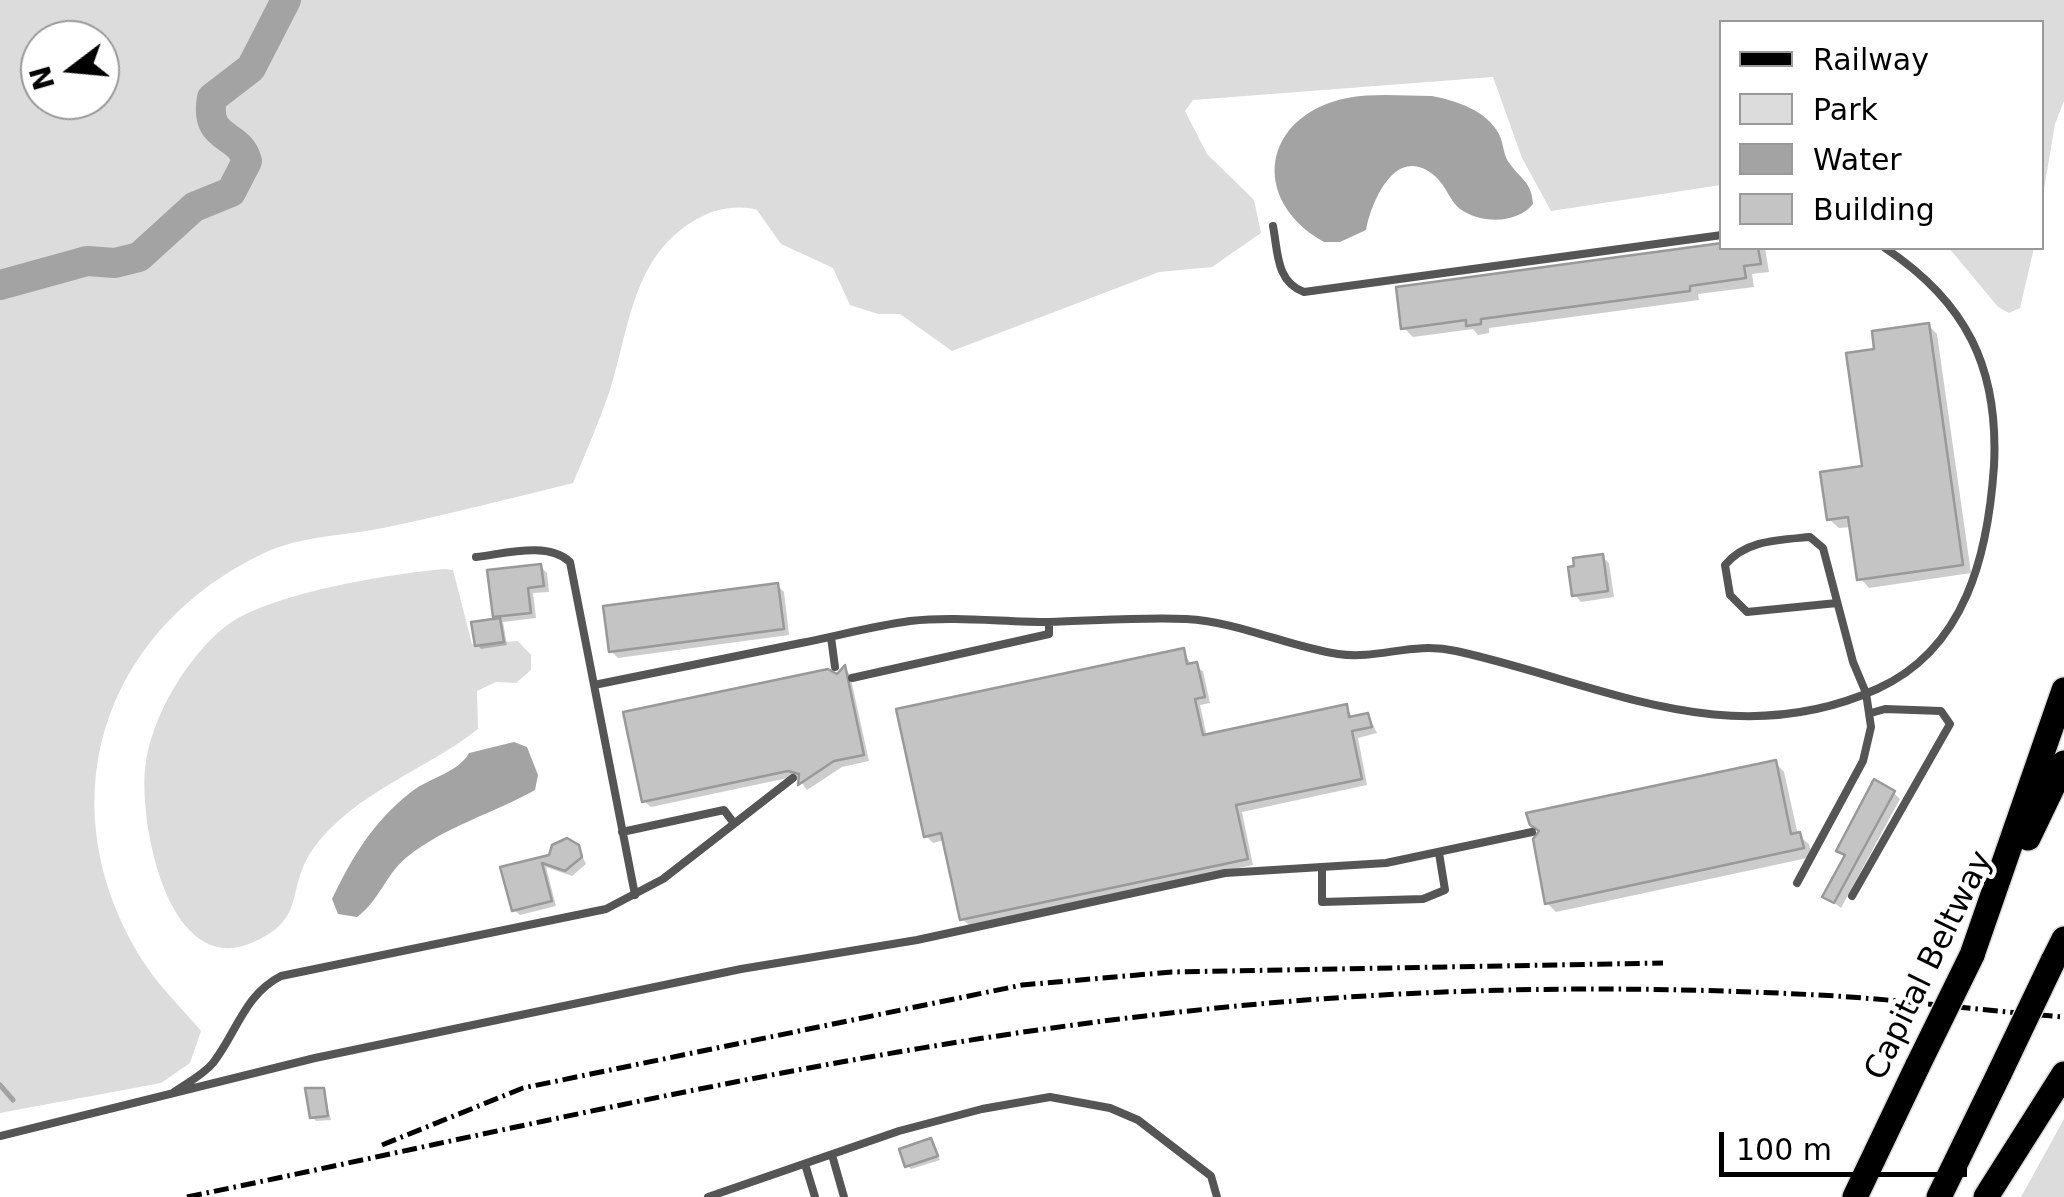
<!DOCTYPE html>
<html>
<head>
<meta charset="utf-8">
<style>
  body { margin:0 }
  #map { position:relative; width:2064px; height:1197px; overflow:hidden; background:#fff; font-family:"DejaVu Sans",sans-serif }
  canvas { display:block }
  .legend { position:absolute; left:1719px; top:20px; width:325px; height:230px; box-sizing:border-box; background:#fff; border:2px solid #999; margin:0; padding:12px 18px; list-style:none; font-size:30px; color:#000 }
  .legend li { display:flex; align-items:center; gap:20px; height:50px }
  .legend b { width:50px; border:2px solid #999 }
  .north { position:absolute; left:20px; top:20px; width:100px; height:100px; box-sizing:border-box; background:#fff; border:2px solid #999; border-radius:50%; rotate:254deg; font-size:28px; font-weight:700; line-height:40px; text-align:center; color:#000 }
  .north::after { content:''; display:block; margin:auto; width:35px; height:45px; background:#000; clip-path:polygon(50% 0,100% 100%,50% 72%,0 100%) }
  .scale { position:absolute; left:1719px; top:1132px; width:248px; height:45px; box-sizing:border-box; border:5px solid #000; border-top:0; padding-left:12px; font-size:30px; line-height:35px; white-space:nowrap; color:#000; -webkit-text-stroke:8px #fff; paint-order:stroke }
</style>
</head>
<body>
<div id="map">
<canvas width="2064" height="1197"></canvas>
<ul class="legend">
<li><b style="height:12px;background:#000"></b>Railway</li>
<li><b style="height:28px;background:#dcdcdc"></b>Park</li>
<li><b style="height:28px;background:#a3a3a3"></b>Water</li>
<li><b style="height:28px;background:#c4c4c4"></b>Building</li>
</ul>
<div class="north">N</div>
<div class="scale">100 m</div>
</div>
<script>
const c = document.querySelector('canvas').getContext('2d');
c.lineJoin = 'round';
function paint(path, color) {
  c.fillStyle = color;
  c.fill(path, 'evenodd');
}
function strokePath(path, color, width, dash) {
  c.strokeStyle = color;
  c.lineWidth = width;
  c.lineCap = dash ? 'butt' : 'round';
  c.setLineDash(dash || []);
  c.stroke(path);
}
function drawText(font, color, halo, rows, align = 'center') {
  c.font = font + ' "DejaVu Sans",sans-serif';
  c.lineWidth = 8;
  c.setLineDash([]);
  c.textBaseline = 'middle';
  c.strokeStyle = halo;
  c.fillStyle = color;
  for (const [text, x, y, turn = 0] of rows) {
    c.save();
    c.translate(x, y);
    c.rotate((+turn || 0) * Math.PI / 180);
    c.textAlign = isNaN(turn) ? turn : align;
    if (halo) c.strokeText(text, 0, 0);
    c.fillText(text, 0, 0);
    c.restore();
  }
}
paint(new Path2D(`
  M0,0h2064v101l-9,23 -13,77v-179h-320l-1,163 -170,26 -29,-53 -29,-81 -300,23 -8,11 22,43 47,46 7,33 -49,34 -53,5 -207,79 -52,-37h-22l-28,-9 -17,-37 -52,-24 -24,-34c-16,-5 -37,-2 -52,5 -72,34 -74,108 -95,175 -11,32 -24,62 -37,93 -61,15 -123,31 -185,44 -41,9 -87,8 -126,27 -165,80 -217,258 -115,413 15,23 37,43 54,64l-11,32 -29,20 -161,30zM100,40v60h-60v-60z
  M1949,248h85l-14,60 -11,5 -11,-6z
  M445,569l8,1 19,74 46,-3 13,14v15l-15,13 -20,-1 -19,9 1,38c-52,41 -125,64 -165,120 -29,42 -4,71 -64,95 -84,32 -112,-130 -103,-183 8,-48 41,-104 80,-135 43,-33 164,-52 219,-57z
  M2064,1119v78h-43z`), '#dcdcdc');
paint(new Path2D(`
  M1432,96c25,5 54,14 67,38 5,10 4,22 11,30 11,15 22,19 23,40 -16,20 -52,20 -73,5 -10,-8 -14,-23 -24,-32 -39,-35 -64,22 -70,53l-26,12h-16c-76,-43 -61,-127 23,-144 27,-5 58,-2 85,-2z
  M514,742l13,5 11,28 -3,15c-41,23 -91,37 -128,67 -22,18 -27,43 -50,60l-19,-3 -6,-15c21,-43 40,-76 79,-107 18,-14 48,-20 58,-39z`), '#a3a3a3');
paint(new Path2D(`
  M1722,242v6h43l4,24 -17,2 2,13 -56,7 1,6 -210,28v5l-11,2 -5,-6 -60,8 -9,-9 -6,-39z
  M1928,325l9,9 34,239 -102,15 -9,-10 -8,-51 -13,1 -10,-9 36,-51 12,-117z
  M1602,557l7,6 5,34 -33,5 -6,-7z
  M540,566l7,7 2,19 -16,1 3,25 -33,4 4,23 -26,4 -4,-4 23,-24 -5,-5z
  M777,585l7,7 5,43 -171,23 -7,-7z
  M1183,651l9,15 11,5 7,32 -10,2 7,32 139,-30 7,11 15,-3 9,18 -19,5 9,47 -125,27 11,53 -284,60 -7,-6 -17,-79 -12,3 -7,-7z
  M845,669l5,6 19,86 -27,6 -35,23 -10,-14 -146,31 -7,-6z
  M1775,762l9,10 14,63 11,9 3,13 -256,55 -9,-9z
  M1894,793l6,6 -59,109 -16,-12 21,-39 -7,-7z
  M578,847l8,17 -14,12 -26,-9 10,39 -36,9 -6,-5 -11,-41z
  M323,1090l8,30 -15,1 -4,-4z
  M931,1141l9,19 -29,9 -4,-4z`), '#0003');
strokePath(new Path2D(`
  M0,1085l13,15`), '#a3a3a3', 5);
strokePath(new Path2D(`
  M0,285l87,-24 28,2 24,-6 55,-50 37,-15 16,-31c-8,-30 -43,-19 -35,-63l39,-30 35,-68`), '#a3a3a3', 30);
const building = new Path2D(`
  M1722,243v5h36l3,16 -17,2 2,12 -56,8v5l-209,28v5l-15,2v-6l-65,9 -5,-42z
  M1929,323l34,242 -106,15 -9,-63 -21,3 -7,-48 42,-6 -16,-113 28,-4 -2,-18z
  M1603,554l5,37 -36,5 -4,-29 6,-1 -1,-8z
  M541,564l3,22 -16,2 3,25 -38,4 -6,-47z
  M778,583l6,46 -175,23 -6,-46z
  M500,618l4,24 -29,4 -4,-24z
  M1184,648l3,16 10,-2 8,35 -10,2 8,36 144,-31 2,13 19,-4 4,14 -20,4 10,48 -126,26 12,54 -288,61 -19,-87 -17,4 -28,-128z
  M845,665l19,90 -30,6 -36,24 1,-11 -11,-3 -146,31 -19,-90 205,-43 9,5z
  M1776,760l15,74 9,-2 4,16 -259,56 -12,-65 6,-8 -9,-6 -4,-12z
  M1874,779l21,12 -61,112 -12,-6 23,-42 -9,-4z
  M567,838l12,7 3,12 -17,14 -23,-8 10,38 -40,10 -12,-44 49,-12 3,-10z
  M305,1088h19l4,28 -18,2z
  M931,1138l7,18 -33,11 -6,-18z`);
paint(building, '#c4c4c4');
strokePath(building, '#999', 2.5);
const motorway = new Path2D(`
  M2028,838l36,-75
  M1972,955l92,-265
  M2053,961l11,-22
  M1855,1197l63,-132
  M1939,1197l61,-125
  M1986,1197l78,-123`);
strokePath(motorway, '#dbdbdb', 28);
strokePath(new Path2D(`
  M1273,226c5,26 3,56 31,66l418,-57
  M476,557c28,-3 72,-16 94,5l65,333
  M831,637l4,30
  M852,678l197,-44v-12
  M594,685c69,-14 138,-28 207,-42 36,-7 72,-17 109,-22 45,-5 92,1 138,1 45,-1 92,-5 138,-3 54,3 100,27 152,35 41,6 74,-13 118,-3 142,31 272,105 421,38 89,-40 111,-135 117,-223 5,-99 -28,-164 -109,-218
  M622,832l102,-22 9,12
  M1322,867v35l101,-3 22,-9 -6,-37
  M1797,883l66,-122 8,-34 -5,-34 -13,-31 -30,-114 -13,-11c-32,3 -64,3 -85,28l5,30 17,17 90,-9
  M1852,896l98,-172 -9,-13 -56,-2 -14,4
  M174,1092c13,-9 29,-17 39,-29 24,-31 31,-68 68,-87l325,-67 57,-30 130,-101
  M0,1136l315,-78 426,-89 176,-29 308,-67 161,-10 146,-31
  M832,1155l12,42
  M805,1164l10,33
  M708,1197l191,-66 83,-22 68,-12 60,11 28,12 73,56 6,21`), '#555', 8);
strokePath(motorway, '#000', 25);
strokePath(new Path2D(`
  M382,1145l141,-57 499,-103 150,-13 491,-9
  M187,1197c339,-70 676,-153 1021,-188 207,-22 421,-25 628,-13 76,5 152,15 228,21`), '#000', 5, [15, 5, 2.5, 5]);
const motorwayBridge = new Path2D(`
  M1918,1065l54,-110
  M2000,1072l53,-111`);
strokePath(motorwayBridge, '#dbdbdb', 28, []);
strokePath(motorwayBridge, '#000', 25);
drawText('32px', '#000', '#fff', [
  ["Capital Beltway",1930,966,-64]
]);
</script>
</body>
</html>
